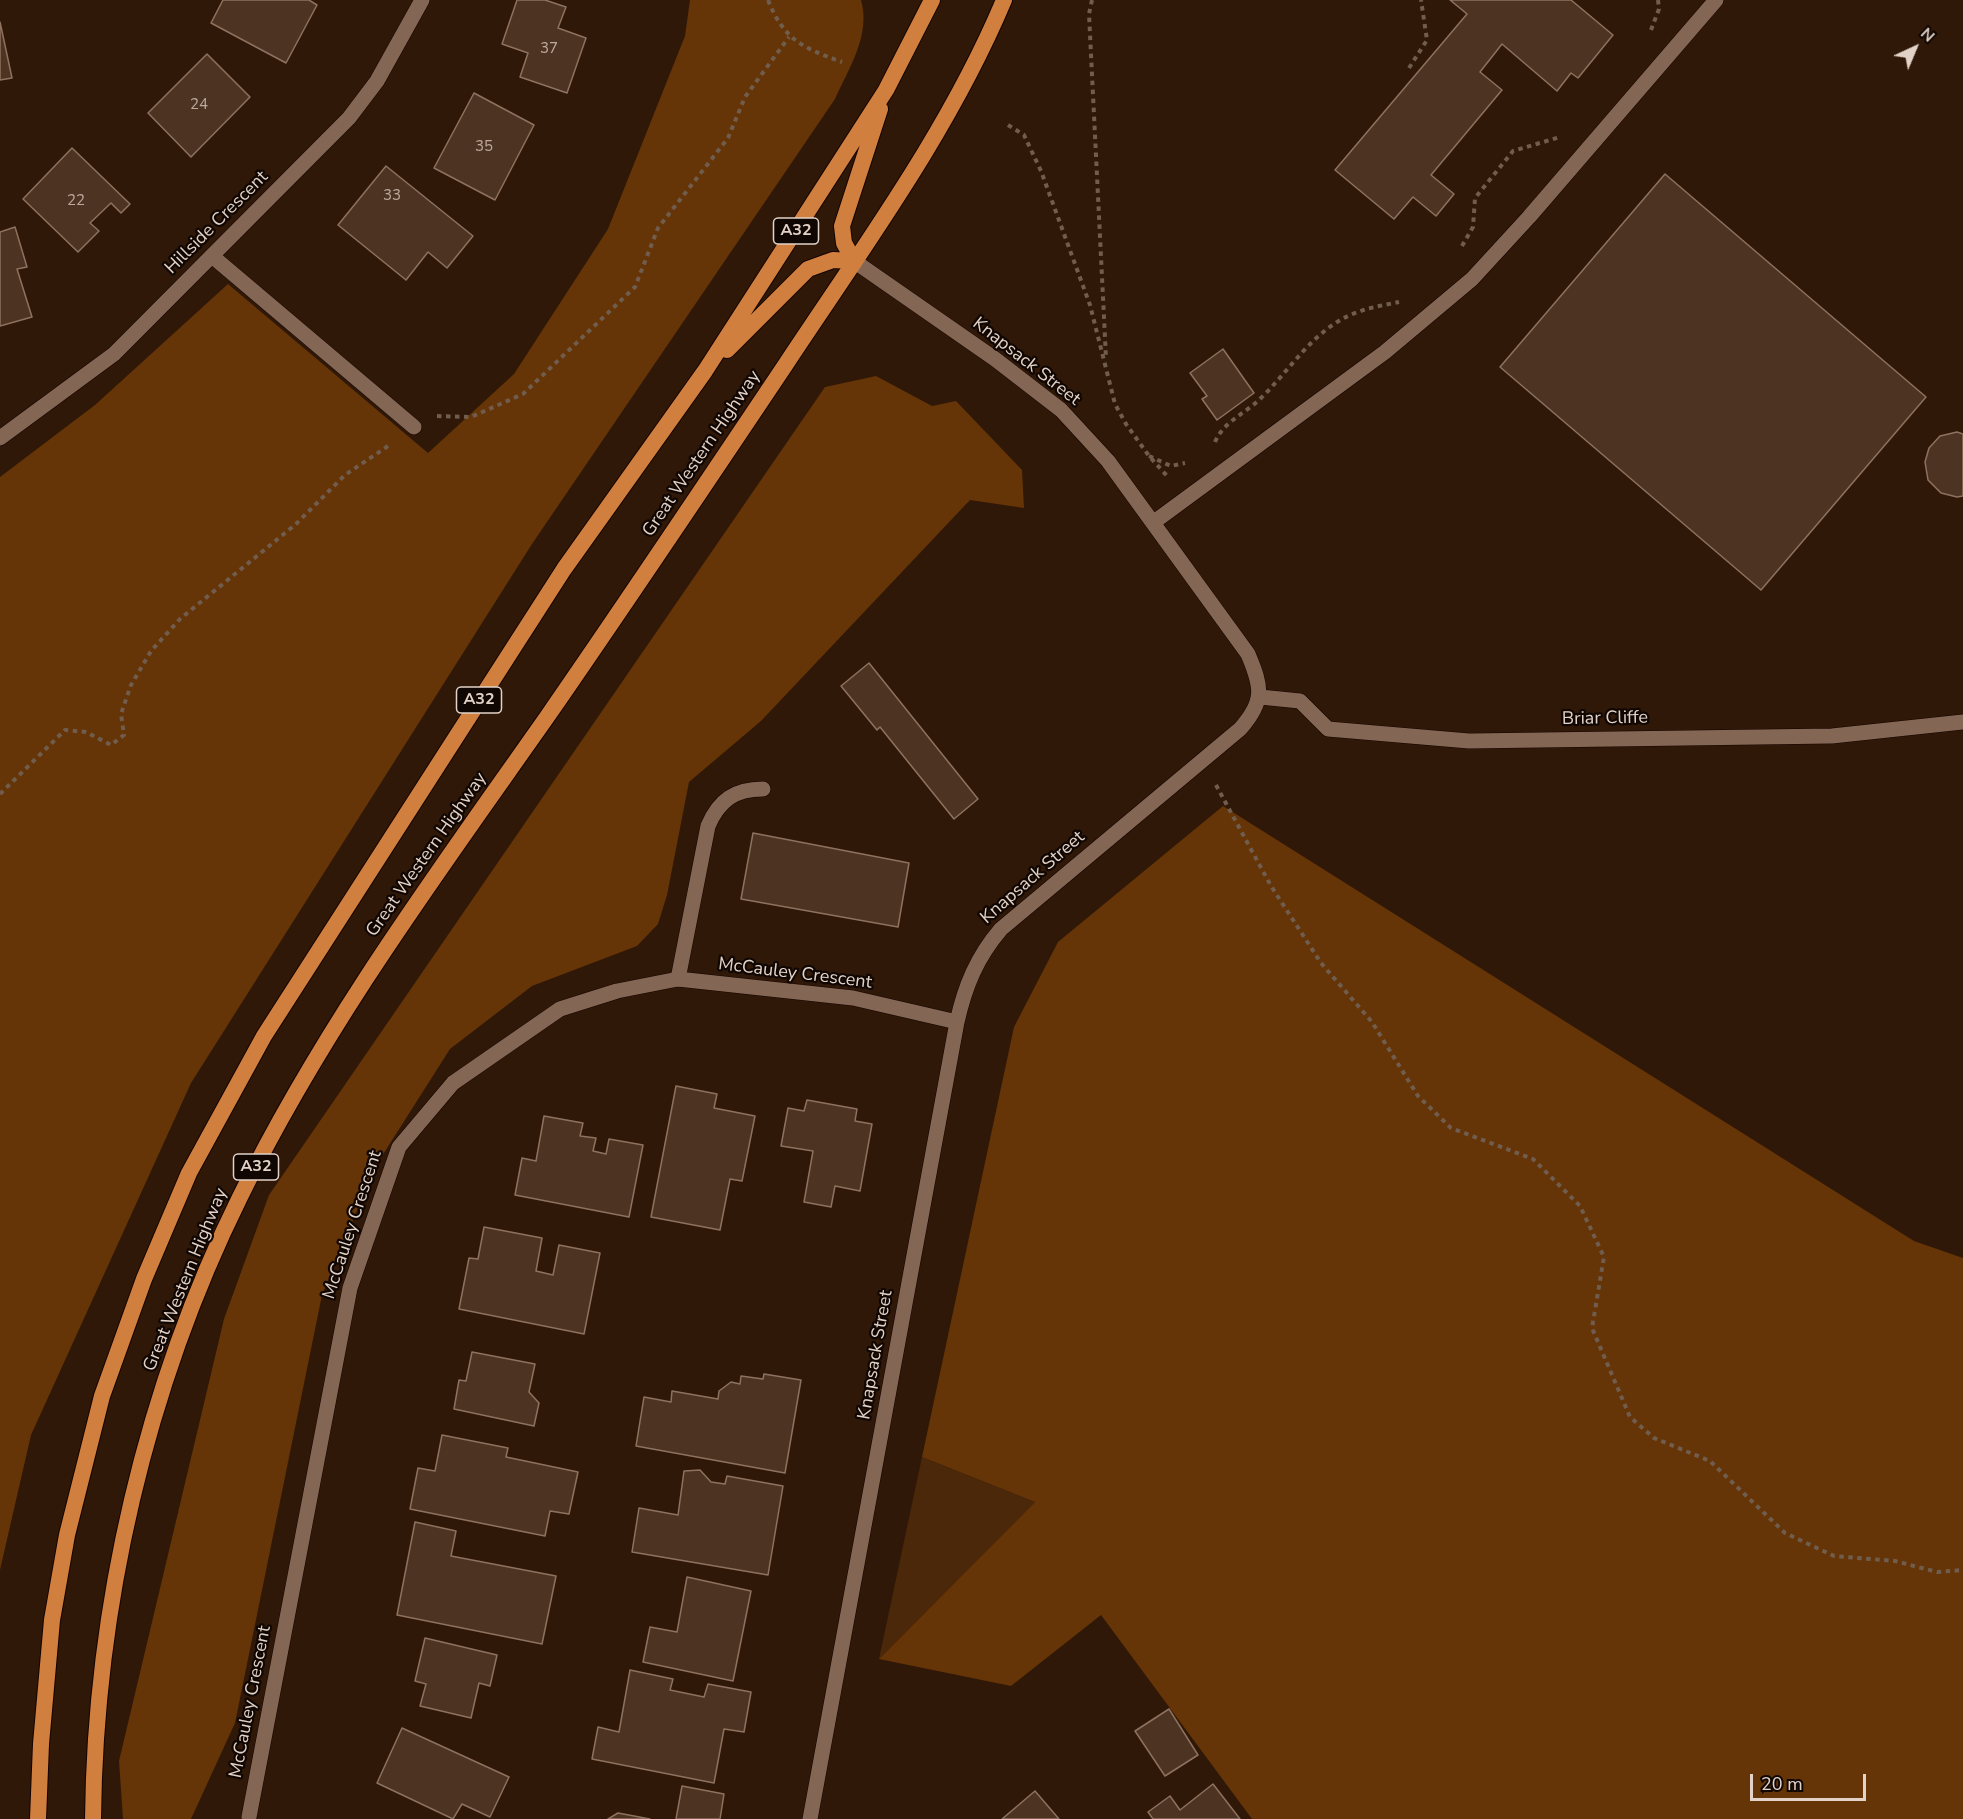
<!DOCTYPE html>
<html>
<head>
<meta charset="utf-8">
<style>
  body { margin:0 }
  #map { position:relative; width:1963px; height:1819px; overflow:hidden; background:#2f1807; font-family:"Nunito Sans",sans-serif }
  canvas { display:block }
  .north { position:absolute; left:1885px; top:18px; width:60px; height:60px; -webkit-text-stroke:4px #100602; paint-order:stroke; rotate:44deg; font-size:16px; font-weight:700; line-height:24px; text-align:center; color:#e2d2c8 }
  .north::after { content:''; display:block; margin:auto; width:21px; height:27px; background:#e2d2c8; clip-path:polygon(50% 0,100% 100%,50% 72%,0 100%) }
  .scale { position:absolute; left:1750px; top:1774px; width:116px; height:27px; box-sizing:border-box; border:3px solid #e2d2c8; border-top:0; padding-left:8px; font-size:18px; line-height:21px; white-space:nowrap; color:#e2d2c8; -webkit-text-stroke:4px #100602; paint-order:stroke }
</style>
</head>
<body>
<div id="map">
<canvas width="1963" height="1819"></canvas>
<div class="north">N</div>
<div class="scale">20 m</div>
</div>
<script>
const c = document.querySelector('canvas').getContext('2d');
c.lineJoin = 'round';
function paint(path, color) {
  c.fillStyle = color;
  c.fill(path, 'evenodd');
}
function strokePath(path, color, width, dash) {
  c.strokeStyle = color;
  c.lineWidth = width;
  c.lineCap = dash ? 'butt' : 'round';
  c.setLineDash(dash || []);
  c.stroke(path);
}
function drawText(font, color, halo, rows, align = 'center') {
  c.font = font + ' "Nunito Sans",sans-serif';
  c.lineWidth = 4.5;
  c.setLineDash([]);
  c.textBaseline = 'middle';
  c.strokeStyle = halo;
  c.fillStyle = color;
  for (const [text, x, y, turn = 0] of rows) {
    c.save();
    c.translate(x, y);
    c.rotate((+turn || 0) * Math.PI / 180);
    c.textAlign = isNaN(turn) ? turn : align;
    if (halo) c.strokeText(text, 0, 0);
    c.fillText(text, 0, 0);
    c.restore();
  }
}
paint(new Path2D(`
  M922,1457l113,45 -156,157z`), '#4c280b');
paint(new Path2D(`
  M690,0h171c10,35 -12,68 -26,99l-303,445 -341,539 -160,352 -31,135v-1093l95,-72 133,-121 200,169 86,-79 94,-145 77,-193z
  M876,376l56,30 24,-5 66,69 2,38 -54,-8 -209,221 -72,61 -22,113 -9,29 -21,22 -105,40 -82,63 -75,118 -53,128 -87,428 -44,96h-68l-4,-58 105,-442 45,-124 556,-808z
  M1223,806l691,435 49,17v561h-711l-151,-204 -90,71 -132,-27 156,-157 -113,-45 92,-430 44,-85z`), '#653407');
const building = new Path2D(`
  M223,0h86l8,5 -31,58 -75,-40z
  M517,0h28l21,7 -8,21 28,10 -19,55 -47,-16 8,-24 -26,-9z
  M1450,0h121l42,35 -35,43 -7,-5 -14,18 -55,-47 -22,28 22,18 -71,85 23,19 -18,22 -23,-19 -19,22 -59,-49 132,-156z
  M0,22l12,56 -12,2z
  M207,54l43,43 -59,60 -43,-44z
  M474,93l60,32 -39,75 -61,-32z
  M72,148l58,56 -9,9 -10,-10 -21,20 9,8 -21,21 -55,-53z
  M386,166l87,70 -26,32 -19,-16 -22,28 -68,-55z
  M1665,174l261,223 -165,193 -261,-223z
  M15,227l12,40 -10,2 15,48 -32,9v-94z
  M1223,349l31,44 -37,27 -15,-21 5,-3 -17,-23z
  M1957,432l6,2v62l-6,1 -16,-4 -13,-13 -3,-18 4,-14 11,-12z
  M869,663l109,136 -24,20 -74,-92 -3,3 -36,-44z
  M753,833l156,30 -11,64 -157,-28z
  M676,1086l41,8 -3,14 41,8 -13,65 -12,-2 -10,51 -69,-13z
  M807,1100l50,9 -2,12 17,3 -12,67 -25,-5 -4,21 -27,-5 9,-51 -32,-5 7,-38 16,3z
  M544,1116l39,7 -3,13 16,2 -3,13 13,3 3,-15 34,6 -14,72 -114,-22 7,-37 14,3z
  M484,1227l58,11 -6,33 17,4 6,-30 41,8 -16,81 -125,-25 10,-51 9,1z
  M472,1352l63,12 -6,28 10,11 -5,23 -80,-17 5,-29 7,1z
  M764,1374l37,6 -16,93 -149,-27 8,-49 27,5 1,-11 46,8 1,-8 12,-9 9,2 1,-8 22,3z
  M442,1435l66,13 -2,9 72,15 -9,42 -19,-3 -5,25 -135,-27 8,-41 17,3z
  M700,1470l11,12 14,2 2,-8 56,10 -15,89 -136,-23 7,-44 39,7 6,-44z
  M415,1522l41,9 -5,25 105,20 -14,68 -145,-29z
  M687,1577l64,14 -18,90 -90,-19 7,-35 27,5z
  M425,1638l72,17 -7,31 -11,-3 -8,35 -51,-12 6,-22 -11,-3z
  M630,1670l43,9 -3,11 34,7 4,-13 43,8 -7,40 -20,-3 -10,54 -122,-24 6,-32 21,5z
  M1169,1709l29,46 -33,21 -30,-45z
  M402,1728l107,49 -19,40 -28,-13 -9,15 -76,-36z
  M1213,1784l27,35h-87l-5,-7 22,-16 10,14z
  M682,1786l42,8 -4,25h-44z
  M1035,1791l24,28h-57z
  M618,1813l32,6h-42z`);
paint(building, '#4d3422');
strokePath(building, '#8e725f', 1.5);
const service = new Path2D(`
  M212,256l202,171
  M1154,522l231,-170 87,-73 57,-62 187,-217
  M1260,697l40,4 28,28 141,12 363,-5 131,-14
  M678,979l30,-153c11,-26 27,-37 55,-37`);
const minor = new Path2D(`
  M0,438l114,-84 235,-236 28,-37 45,-81
  M249,1817l101,-529 49,-141 54,-64 107,-74 57,-18 61,-12 175,19 104,24
  M810,1819l147,-797c8,-36 20,-65 44,-93l239,-200c25,-28 22,-42 8,-75l-140,-193 -47,-51 -66,-51 -141,-98`);
const trunk = new Path2D(`
  M854,261l-10,-18 -2,-17 38,-117
  M727,350l81,-81 25,-9 21,1
  M38,1819l3,-75 11,-124 15,-85 35,-139 42,-117 45,-106 75,-137 300,-467 141,-198 181,-281 46,-90
  M93,1819c2,-212 53,-432 147,-622 84,-171 198,-325 307,-480 81,-117 160,-235 239,-353 78,-118 163,-233 218,-364`);
strokePath(service, '#160300', 16);
strokePath(minor, '#160300', 16);
strokePath(trunk, '#160300', 18);
strokePath(new Path2D(`
  M768,0c16,40 35,48 74,62
  M1092,0l-3,14 17,344
  M1651,30l8,-21 -1,-9
  M1409,68l18,-28 -6,-40
  M1008,125l16,10 17,36 49,134 25,99 11,20 23,32 19,21
  M1462,246l11,-19 2,-29 38,-47 47,-14
  M437,416l34,1 52,-23 112,-107 23,-59 70,-90 17,-41 44,-60
  M1215,442c9,-21 30,-28 46,-44 30,-29 55,-72 97,-86 13,-5 27,-7 41,-10
  M1149,456l22,10 14,-3
  M1216,785l55,101 50,77 51,59 46,74 33,32 82,31 47,47 24,51 -12,71 38,89 24,21 56,23 75,72 49,23 61,5 42,11 26,-2
  M0,794l65,-64 21,2 25,13 13,-10 -3,-21 10,-29 20,-34 29,-32 116,-95 49,-49 46,-31`), '#715d4e', 4, [4.5, 4.5]);
strokePath(service, '#836754', 15);
strokePath(minor, '#836754', 15);
strokePath(trunk, '#d07f3e', 16);
drawText('15px', '#bdaa9e', null, [
  ["37",549,49],
  ["24",199,105],
  ["35",484,147],
  ["33",392,196],
  ["22",76,201]
]);
for (const [x, y, w] of [
  [796,231,45],
  [479,700,45],
  [256,1167,45]
]) {
  const box = new Path2D();
  box.roundRect(x - w / 2, y - 13, w, 26, 4.5);
  c.fillStyle = '#100602';
  c.fill(box);
  strokePath(box, '#e2d2c8', 1.5);
}
drawText('bold 16px', '#e2d2c8', null, [
  ["A32",796,231],
  ["A32",479,700],
  ["A32",256,1167]
]);
drawText('18px', '#e2d2c8', '#100602', [
  ["Hillside Crescent",217,223,-45],
  ["Knapsack Street",1026,362,38],
  ["Great Western Highway",702,454,-56],
  ["Briar Cliffe",1605,719,-1],
  ["Great Western Highway",427,855,-55],
  ["Knapsack Street",1033,878,-41],
  ["McCauley Crescent",795,974,7],
  ["McCauley Crescent",353,1225,-72],
  ["Great Western Highway",186,1280,-68],
  ["Knapsack Street",876,1355,-80],
  ["McCauley Crescent",251,1702,-79]
]);
</script>
</body>
</html>
